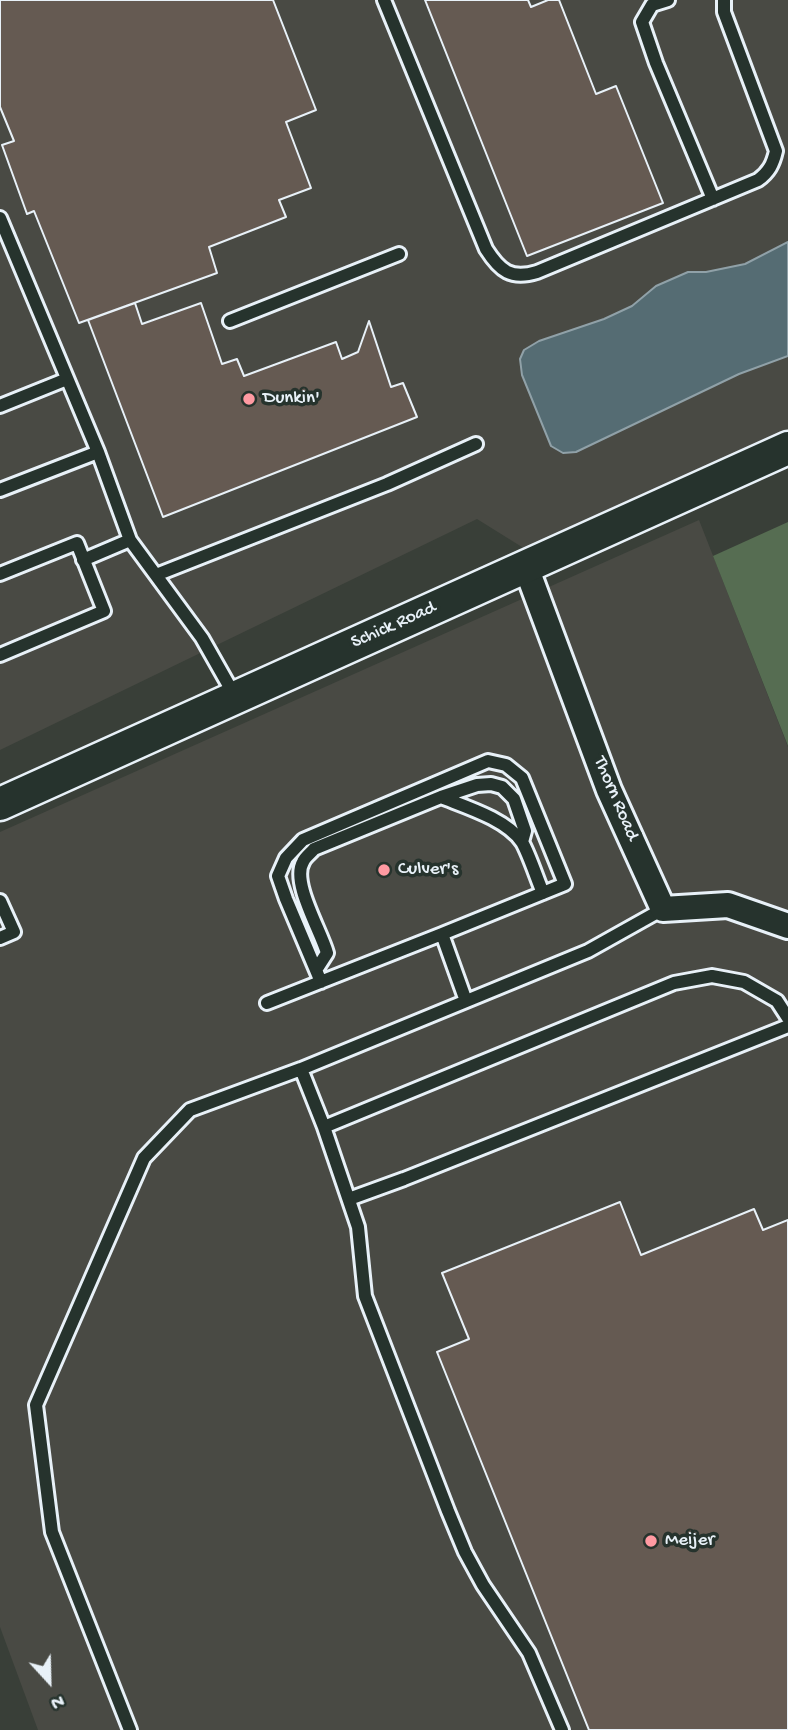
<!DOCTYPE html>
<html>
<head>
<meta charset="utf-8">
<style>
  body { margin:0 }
  #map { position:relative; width:788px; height:1730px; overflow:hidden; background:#393f38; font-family:"Gochi Hand",sans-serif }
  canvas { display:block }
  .north { position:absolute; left:14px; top:1646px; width:70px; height:70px; -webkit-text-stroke:5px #26332d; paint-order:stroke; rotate:158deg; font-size:19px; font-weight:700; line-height:28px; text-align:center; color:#e8f1f8 }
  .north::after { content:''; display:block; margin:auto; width:24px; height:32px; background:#e8f1f8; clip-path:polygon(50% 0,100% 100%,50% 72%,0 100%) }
</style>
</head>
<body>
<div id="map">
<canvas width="788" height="1730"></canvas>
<div class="north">N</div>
</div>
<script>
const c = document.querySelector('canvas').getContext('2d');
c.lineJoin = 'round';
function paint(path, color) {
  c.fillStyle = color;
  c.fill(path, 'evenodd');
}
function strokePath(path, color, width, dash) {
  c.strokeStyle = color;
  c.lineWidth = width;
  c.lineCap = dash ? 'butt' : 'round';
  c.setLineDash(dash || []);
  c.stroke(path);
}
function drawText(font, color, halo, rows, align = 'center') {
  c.font = font + ' "Gochi Hand",sans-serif';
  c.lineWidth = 7;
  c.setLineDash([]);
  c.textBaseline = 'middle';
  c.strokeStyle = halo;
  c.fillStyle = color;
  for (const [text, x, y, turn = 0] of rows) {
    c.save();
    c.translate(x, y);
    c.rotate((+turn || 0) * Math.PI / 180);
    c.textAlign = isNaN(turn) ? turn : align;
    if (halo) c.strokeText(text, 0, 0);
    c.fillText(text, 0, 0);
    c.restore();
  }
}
paint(new Path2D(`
  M0,0h788v434l-258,118 -53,-33 -477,231z
  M699,520l89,227v983h-750l-38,-103v-795z`), '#494a44');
paint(new Path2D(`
  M788,522v224l-75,-190z`), '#566d52');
const water = new Path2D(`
  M788,242v114l-49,18 -163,78 -13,1 -12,-7 -29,-71 -2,-16 4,-9 15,-9 65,-22 28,-13 24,-20 32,-14h18l39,-8z`);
paint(water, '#556c73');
strokePath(water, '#90a1a8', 2);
const building = new Path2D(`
  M0,0h273l43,110 -30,12 25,66 -32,12 7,17 -77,30 8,26 -138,50 -45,-112 -7,3 -25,-69 12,-4 -14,-34z
  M425,0h103l3,7 17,-7h11l37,94 20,-8 47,117 -136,53z
  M135,303l7,21 59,-21 21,61 15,-5 7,17 92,-34 6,17 16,-7 11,-31 22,66 12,-4 14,34 -254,100 -75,-197z
  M620,1202l21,53 113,-46 9,21 25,-10v510h-199l-152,-378 32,-13 -27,-66z`);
paint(building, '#655a52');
strokePath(building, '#e8f1f8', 2);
const service = new Path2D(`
  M384,0l102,249c14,22 25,31 51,23l221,-92c11,-8 15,-16 18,-29l-52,-139v-12
  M668,0l-16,5 -10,17 14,41 57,136
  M0,218l98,234 32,88 72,98 34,60
  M230,321l169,-67
  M0,406l67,-27
  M0,490l98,-38
  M83,560l47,-20
  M0,574l77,-31 27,68 -104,44
  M156,575l231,-91 89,-40
  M441,797c25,10 65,22 81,45 7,12 15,37 21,51
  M0,901l14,31 -14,6
  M316,970l11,-17c-6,-22 -36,-71 -24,-91 2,-5 8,-9 11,-13l127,-52 36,-12 14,-1 11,3 12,12 11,32 -3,11
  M321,982l-35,-83 -8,-23 8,-18 17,-18 185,-79 18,4 16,13 43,106 -123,50
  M267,1003l175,-69 24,67
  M301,1069l23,58 34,100 7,69 83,215 17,41 18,33 46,68 33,77
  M324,1127l350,-144 38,-7 32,6 33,19 11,17
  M349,1199l55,-20 384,-153
  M130,1730l-78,-198 -16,-127 108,-247 46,-48 111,-41 287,-118 75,-42`);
const minor = new Path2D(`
  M526,567l83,223 54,119 65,-4 60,21`);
const tertiary = new Path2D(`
  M0,804l788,-356`);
strokePath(service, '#e8f1f8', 18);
strokePath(minor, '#e8f1f8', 30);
strokePath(tertiary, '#e8f1f8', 37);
strokePath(service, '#26332d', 12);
strokePath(minor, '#26332d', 24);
strokePath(tertiary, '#26332d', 32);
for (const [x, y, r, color] of [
  [249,399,7,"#ff9aa2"],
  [384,870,7,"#ff9aa2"],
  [651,1541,7,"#ff9aa2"]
]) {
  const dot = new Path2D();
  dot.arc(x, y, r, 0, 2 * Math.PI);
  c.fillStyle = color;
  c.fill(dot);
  strokePath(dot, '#26332d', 2.5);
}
drawText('19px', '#e8f1f8', '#26332d', [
  ["Dunkin'",263,399],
  ["Culver's",398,870],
  ["Meijer",665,1541]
], 'left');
drawText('19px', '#e8f1f8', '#26332d', [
  ["Schick Road",394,626,-24],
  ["Thorn Road",615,799,67]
]);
</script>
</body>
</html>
